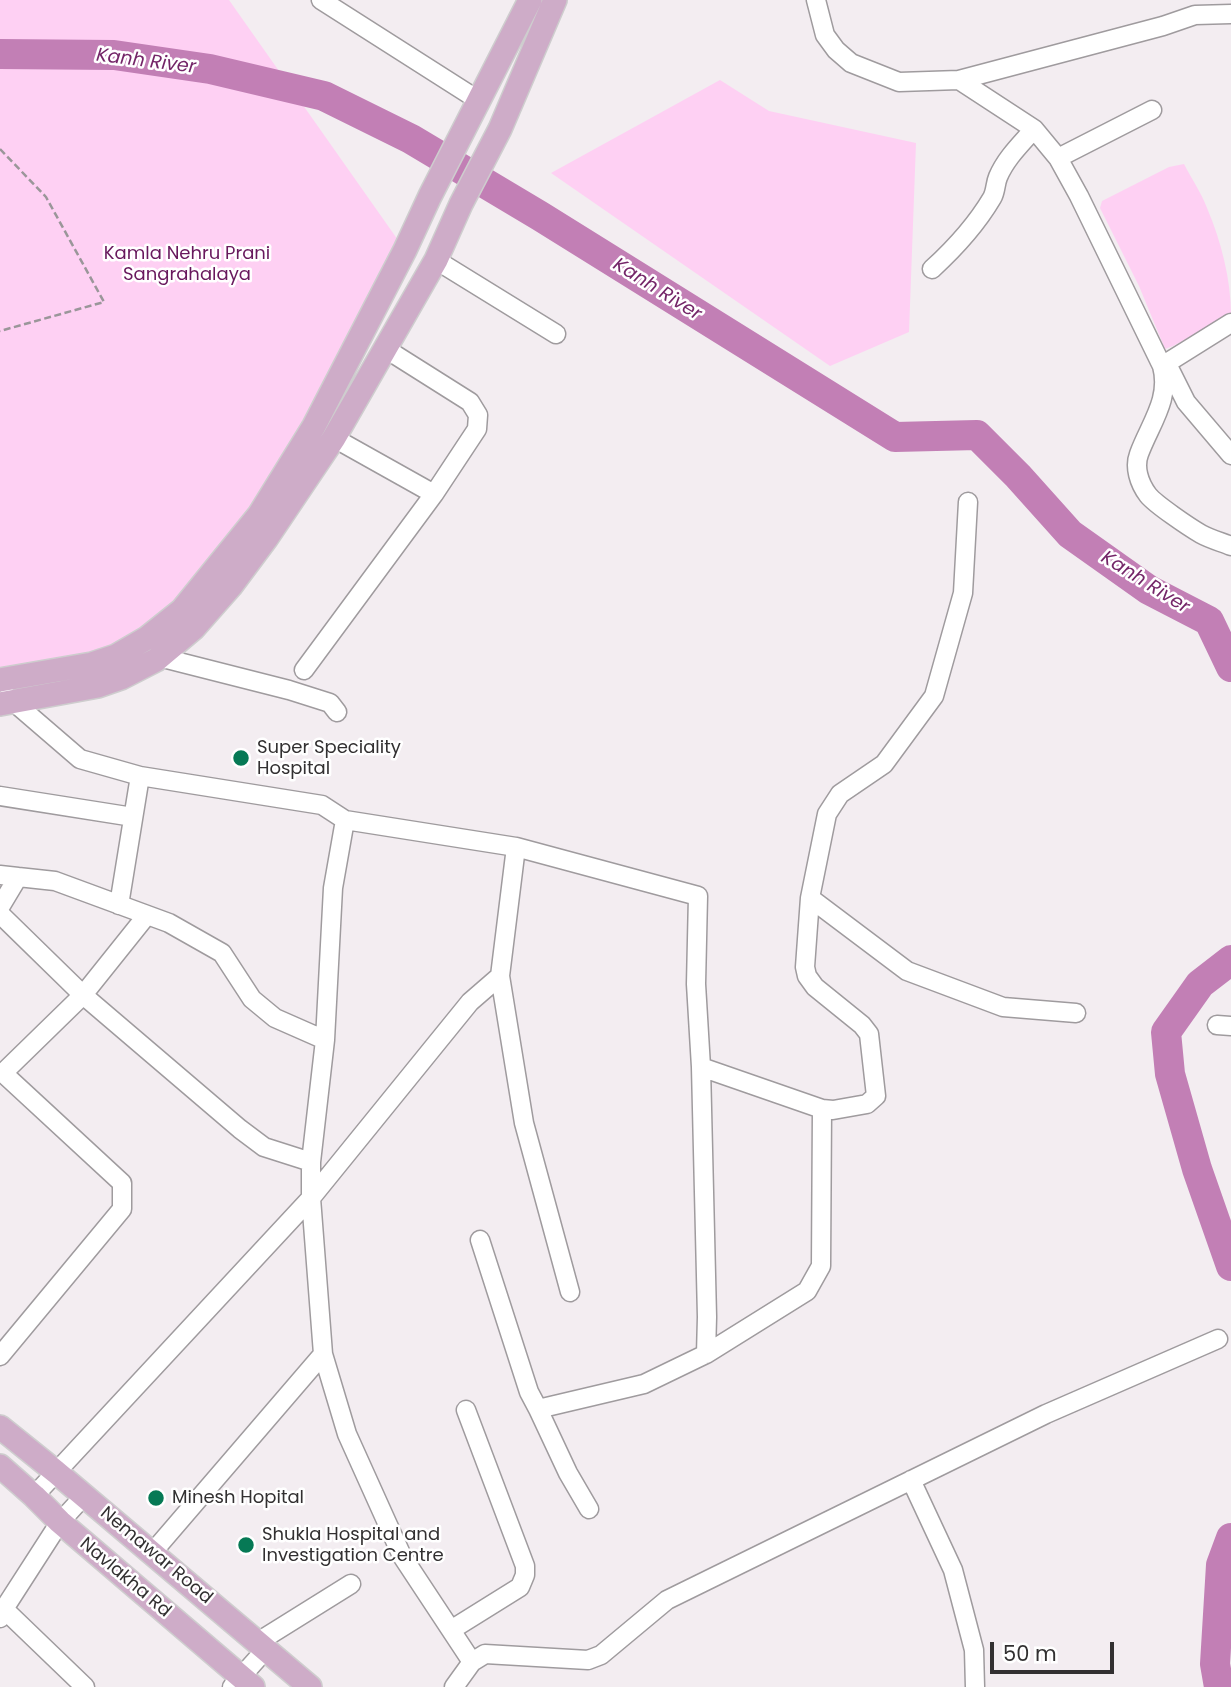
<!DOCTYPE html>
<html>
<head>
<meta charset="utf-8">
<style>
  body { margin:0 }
  #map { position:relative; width:1231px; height:1687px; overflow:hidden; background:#f3edf1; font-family:Poppins,sans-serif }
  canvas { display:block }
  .scale { position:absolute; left:990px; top:1642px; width:124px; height:32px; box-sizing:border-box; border:4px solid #323031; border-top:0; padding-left:9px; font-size:21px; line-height:24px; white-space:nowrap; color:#323031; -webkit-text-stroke:5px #fff; paint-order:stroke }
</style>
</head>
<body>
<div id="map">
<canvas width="1231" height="1687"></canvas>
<div class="scale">50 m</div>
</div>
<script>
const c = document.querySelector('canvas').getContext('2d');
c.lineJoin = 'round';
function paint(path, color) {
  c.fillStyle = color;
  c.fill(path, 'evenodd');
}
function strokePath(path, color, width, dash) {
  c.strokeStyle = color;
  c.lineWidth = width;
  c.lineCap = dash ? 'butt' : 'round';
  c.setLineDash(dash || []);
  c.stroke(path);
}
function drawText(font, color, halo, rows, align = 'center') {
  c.font = font + ' Poppins,sans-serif';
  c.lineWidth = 5;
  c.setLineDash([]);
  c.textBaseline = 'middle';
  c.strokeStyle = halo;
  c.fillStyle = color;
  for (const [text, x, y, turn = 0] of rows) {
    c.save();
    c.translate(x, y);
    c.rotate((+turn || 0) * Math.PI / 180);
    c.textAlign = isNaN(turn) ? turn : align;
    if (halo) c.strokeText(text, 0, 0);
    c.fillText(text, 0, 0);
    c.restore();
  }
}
paint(new Path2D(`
  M0,0h229l176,250 -146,265 -112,123 -147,42z
  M720,80l49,31 147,32 -7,189 -79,34 -279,-193z
  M1184,164c7,14 17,28 23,44 14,33 24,71 24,107l-58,31 -8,3 -26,-63 -39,-78 2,-7 67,-34z`), '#fed0f3');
strokePath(new Path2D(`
  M0,54l114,1 96,14 114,27 87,43 129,77 355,221 82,-2 41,41 52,58 79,56 60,31 22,46
  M1231,960l-31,24 -34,48 4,42 27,95 34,97
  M1219,1687l-4,-23 6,-99 10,-27`), '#c27fb5', 30);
const minor = new Path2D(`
  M321,0l157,100
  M816,0l9,35 11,15 15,13 48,19 60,-2 204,-54 32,-11 36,-1
  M959,80l75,49 24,29 21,38 83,170c9,33 -12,58 -23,88 -5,13 0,29 9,41 7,9 41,32 53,39 9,5 20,8 30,12
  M1058,158l94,-48
  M436,260l120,74
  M932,269c23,-21 44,-44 60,-71 4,-7 3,-14 6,-21 8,-19 23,-33 36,-48
  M1167,364l19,38 45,53
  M1162,366l69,-43
  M334,438l100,56 43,-65 1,-14 -8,-13 -84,-53
  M968,502l-5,91 -29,103 -50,68 -44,30 -13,20 -17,84 97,73 96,36 73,6
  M159,657l130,33 41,13 7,9
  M304,670l130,-176
  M8,697l72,62 60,17 182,29 23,15
  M0,796l133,21
  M516,847l-16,129 24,147 46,169
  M0,875l18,2
  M119,905l21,-129
  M0,907l18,-30 37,4 114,42 53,30 30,46 23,19 50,22 8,-152 12,-68 171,27 182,49 -2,88 5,83 6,250 -1,37 -62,30 -106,25 -9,-17 -49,-152
  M0,914l83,81 157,134 24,18 47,15
  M1217,1025l14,1
  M701,1067l121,42 11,1 34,-6 9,-8 -7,-62 -7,-9 -47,-38 -8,-11 -2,-9 5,-69
  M706,1354l101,-63 14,-25 1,-157
  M0,1356l122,-147v-26l-119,-110 80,-78 64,-80
  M538,1409l30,64 21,36
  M911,1480l42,90 21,80 1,37
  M34,1496l277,-298v-36l14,-122
  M152,1553l171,-199
  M4,1609l81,78
  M0,1618l4,-9 56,-87 24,-26
  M451,1630l69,-43 5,-12v-9l-59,-156
  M258,1642l93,-58
  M472,1662l-70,-106 -55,-122 -24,-80 -12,-156 159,-196 30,-26
  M232,1687l34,-38
  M454,1687l18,-25 13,-8 103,6 13,-5 66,-55 379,-186 172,-75`);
const major = new Path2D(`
  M0,680l92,-16 24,-8 31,-18 35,-28 77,-95 55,-89 91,-176 25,-54 100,-196
  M0,704l98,-18 23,-8 35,-18 38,-32 37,-42 35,-47 68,-101 102,-178 25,-56 39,-75 55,-129
  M0,1427l56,45 254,215
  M0,1466l34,30 26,26 193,165`);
strokePath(minor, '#9f9b9e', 21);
strokePath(major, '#cecdce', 26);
strokePath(new Path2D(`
  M0,149l46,48 58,105 -104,29`), '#9a9699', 2.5, [7, 3.5]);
strokePath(minor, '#fff', 18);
strokePath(major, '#ceacc8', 23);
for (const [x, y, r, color] of [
  [241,758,9,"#067955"],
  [156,1498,9,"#067955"],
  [246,1545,9,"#067955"]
]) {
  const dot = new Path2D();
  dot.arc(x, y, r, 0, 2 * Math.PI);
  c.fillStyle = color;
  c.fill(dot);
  strokePath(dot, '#fff', 2.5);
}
drawText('18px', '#68185d', '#fff', [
  ["Kamla Nehru Prani",187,254],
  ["Sangrahalaya",187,275]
]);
drawText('18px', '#323031', '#fff', [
  ["Super Speciality",257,748],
  ["Hospital",257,769],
  ["Minesh Hopital",172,1498],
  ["Shukla Hospital and",262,1535],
  ["Investigation Centre",262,1556]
], 'left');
drawText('18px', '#323031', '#fff', [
  ["Nemawar Road",156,1556,40],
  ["Navlakha Rd",125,1578,40]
]);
drawText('italic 19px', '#742568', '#fff', [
  ["Kanh River",146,62,7],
  ["Kanh River",657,290,32],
  ["Kanh River",1145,583,32]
]);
</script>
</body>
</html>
